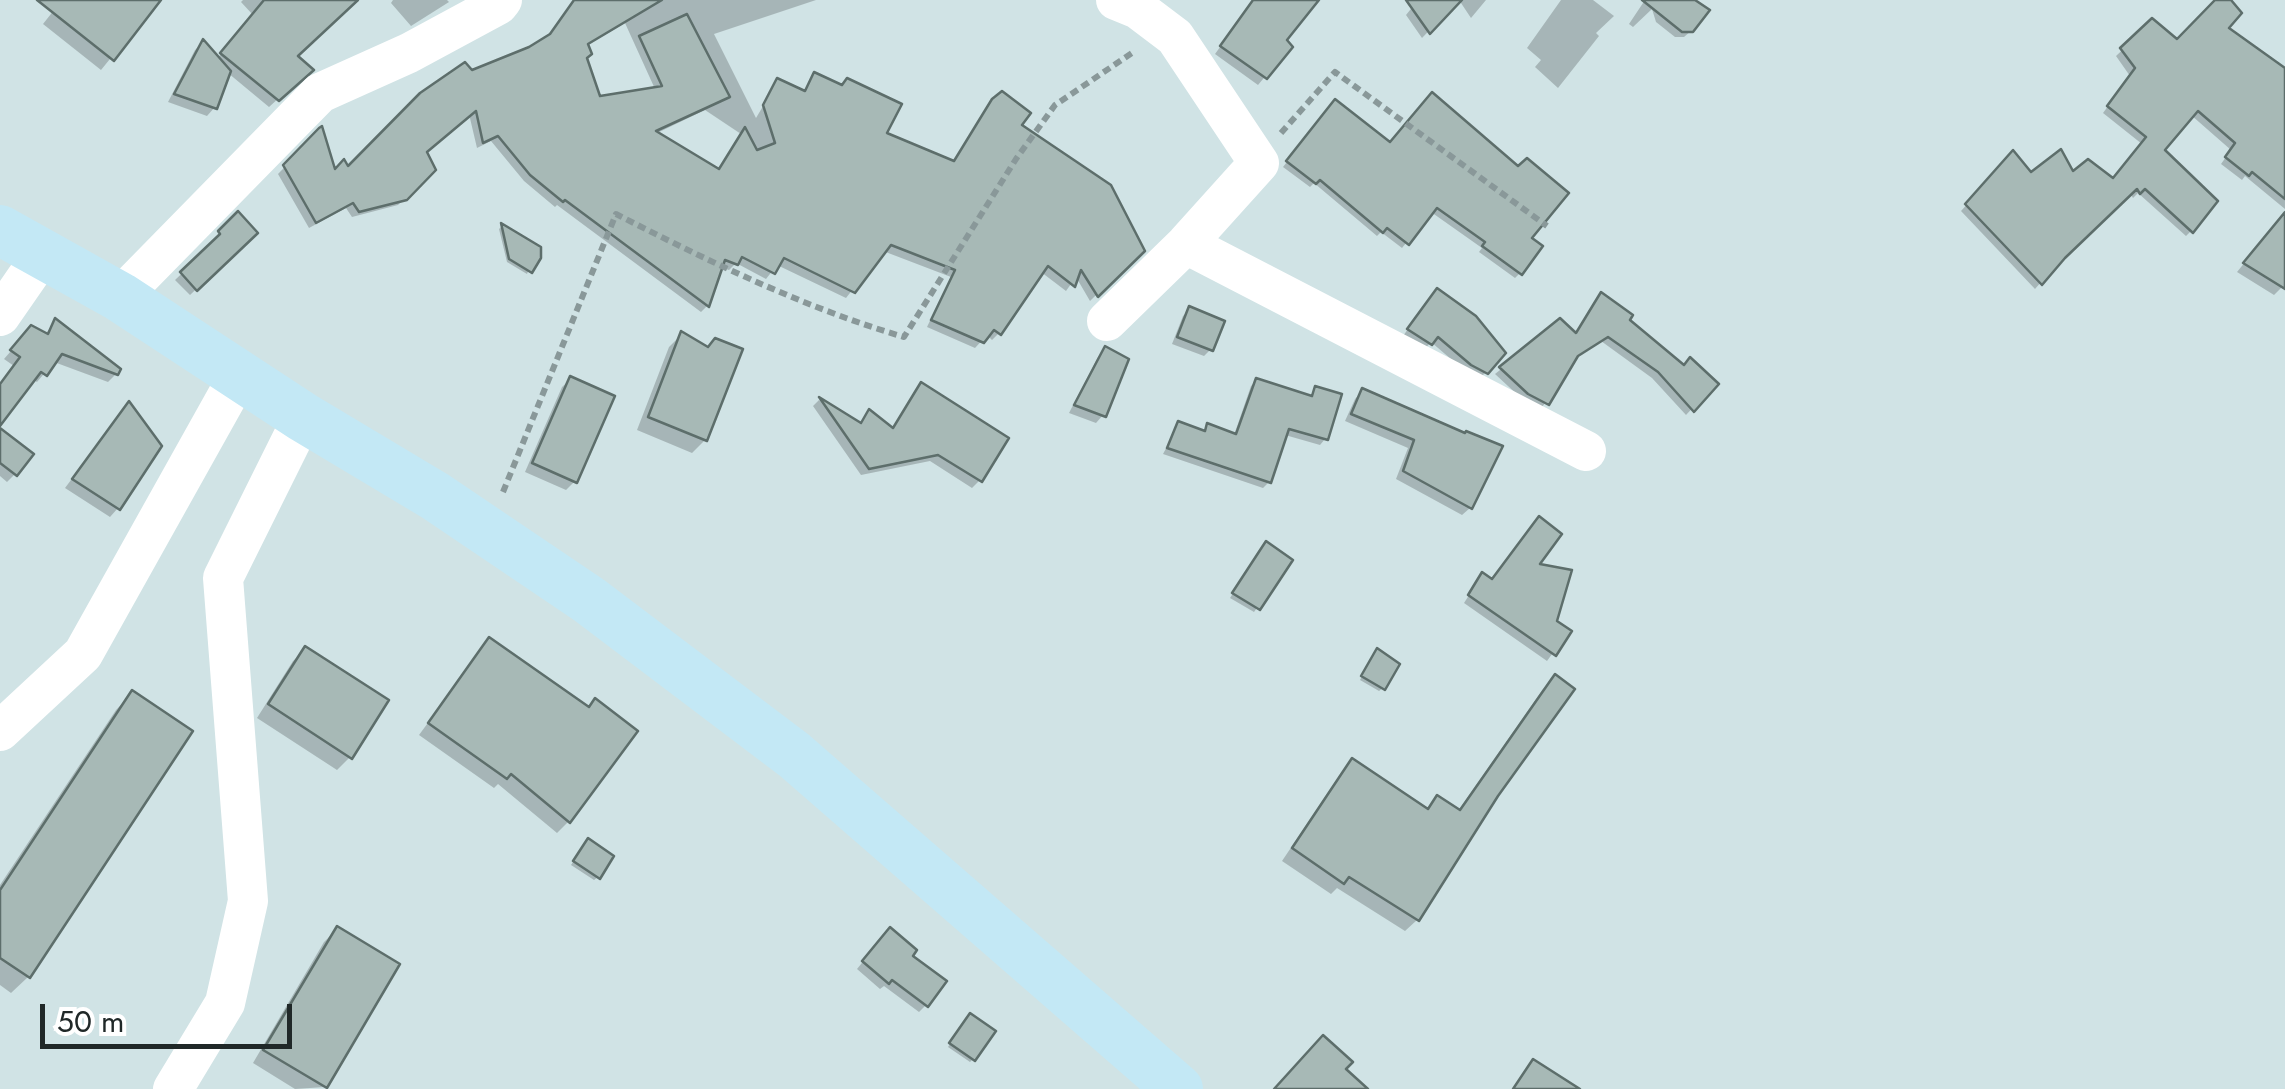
<!DOCTYPE html>
<html>
<head>
<meta charset="utf-8">
<style>
  body { margin:0 }
  #map { position:relative; width:2285px; height:1089px; overflow:hidden; background:#d0e3e5; font-family:Jost,sans-serif }
  canvas { display:block }
  .scale { position:absolute; left:40px; top:1004px; width:252px; height:45px; box-sizing:border-box; border:5px solid #202828; border-top:0; padding-left:12px; font-size:30px; line-height:35px; white-space:nowrap; color:#202828; -webkit-text-stroke:8px #fff; paint-order:stroke }
</style>
</head>
<body>
<div id="map">
<canvas width="2285" height="1089"></canvas>
<div class="scale">50 m</div>
</div>
<script>
const c = document.querySelector('canvas').getContext('2d');
c.lineJoin = 'round';
function paint(path, color) {
  c.fillStyle = color;
  c.fill(path, 'evenodd');
}
function strokePath(path, color, width, dash) {
  c.strokeStyle = color;
  c.lineWidth = width;
  c.lineCap = dash ? 'butt' : 'round';
  c.setLineDash(dash || []);
  c.stroke(path);
}
paint(new Path2D(`
  M62,0h96l-57,70 -58,-46z
  M243,0h114l-63,57 16,13 -41,37 -41,-34 -13,34 -8,9 -39,-14 27,-52 7,-7 15,16 36,-44 -12,-13z
  M393,0h54l2,2 -38,24 -20,-23z
  M583,0h233l-102,34 42,84 22,-37 25,12 12,-18 68,59 70,29 41,-62 148,149 -52,51 -14,-24 -10,14 -25,-19 -42,61 -7,7 -5,-5 -12,13 -48,-21 24,-50 -68,-26 -37,47 -69,-33 -11,14 -30,-16 -7,7 -9,-3 -13,39 -6,6 -144,-107 -2,2 -31,-26 -33,-40 -14,7 -8,-34 -45,39 9,17 -35,35 -46,12 -6,-9 -37,20 -31,-54 43,-44 13,43 13,-2 124,-98 59,-24 33,-18zM625,23l30,66 -56,10 -18,-50zM705,110l36,24 -23,37 -63,-37z
  M1271,0h45l-33,40 7,7 -32,38 -43,-31 29,-40z
  M1418,0h41l-37,38 -16,-23z
  M1459,0h27l-15,18z
  M1561,0h32l21,16 -18,17 3,3 -41,52 -23,-21 6,-7 -14,-12z
  M1645,0h45l1,31 -7,6h-9l-19,-15 -4,-13 -19,18 -4,-3z
  M2218,0h9l-1,29 59,42v138l-40,-33 -3,4 -21,-16 10,-14 -40,-35 -29,36 29,80 -5,5 -48,-43 -5,5 -3,-5 -68,65 -27,31 -74,-78 52,-57 17,22 42,-1 40,6 30,-37 -39,-31 27,-37 -14,-20 36,-34 25,20z
  M1330,107l60,38 128,24 11,70 -9,34 -5,5 -36,-26 3,-4 -51,-36 -29,36 -21,-16 -4,4 -63,-53 -4,4 -27,-20z
  M238,215l17,18 -65,62 -15,-15 41,-39 -2,-2z
  M502,226l36,22 -11,26 -20,-12 -8,-33z
  M2285,232v52l-11,11 -37,-23 31,-38z
  M1601,295l82,73 32,16 -29,31 -34,-37 -51,-37 -27,17 -33,51 -19,-10 -27,-25 65,-52 15,13z
  M1431,297l55,75 -6,6 -15,-7 -34,-29 -7,8 -21,-14z
  M1190,309l21,40 -7,7 -32,-12 11,-28z
  M55,321l61,53 -8,8 -54,-20 -17,20 -5,-3 -32,43v-37l14,-19 -10,-7 20,-23 21,-1z
  M682,334l23,106 -13,13 -55,-23 32,-83z
  M1105,350l-2,65 -7,8 -27,-10 29,-56z
  M571,379l4,102 -9,9 -41,-18 37,-85z
  M1257,380l52,18 7,-9 9,50 -5,6 -35,-10 -16,47 -6,6 -100,-34 16,-30 23,8 6,-6 26,9 17,-49z
  M921,386l59,94 -8,8 -42,-27 -69,14 -48,-69 6,-6 40,25 10,-13 22,18z
  M1362,391l137,56 -29,61 -8,7 -66,-36 12,-31 -63,-27 10,-22z
  M121,413l-3,95 -8,9 -45,-29z
  M0,431l15,43 -8,8 -7,-6z
  M1263,547l27,14 -36,51 -24,-14z
  M1536,566l18,57 14,9 -21,29 -83,-58 18,-28 10,6z
  M489,640l99,69 -20,113 -11,11 -59,-49 -4,4 -75,-53z
  M306,649l44,108 -13,13 -80,-52 36,-57z
  M1374,655l9,33 -4,3 -19,-11z
  M1555,678l-59,116 -79,126 -12,11 -68,-43 -6,6 -49,-33 59,-88 12,-12 73,49 11,-11 21,12 85,-122z
  M132,693l-104,284 -17,16 -11,-8v-100l116,-175z
  M585,845l13,32 -4,3 -23,-15z
  M337,929l59,36 -71,122 -30,2 -42,-26 71,-121z
  M883,937l26,19 17,49 -7,7 -35,-26 -4,3 -23,-20z
  M967,1019l6,40 -3,3 -22,-15z`), '#0003');
const building = new Path2D(`
  M37,0h124l-47,61z
  M264,0h94l-60,56 16,14 -35,31 -59,-48z
  M574,0h88l-74,44 4,10 -5,4 13,38 62,-10 -23,-50 48,-22 43,83 -74,34 63,38 26,-42 12,23 18,-7 -12,-38 14,-27 28,13 9,-19 28,13 5,-7 55,26 -15,29 67,28 38,-62 10,-8 29,22 -9,12 89,60 34,66 -47,46 -17,-27 -6,17 -27,-21 -47,69 -7,-5 -10,13 -53,-23 24,-50 -64,-25 -36,48 -71,-35 -9,16 -33,-17 -4,8 -13,-5 -16,47 -144,-107 -2,2 -33,-27 -32,-39 -15,7 -7,-32 -49,41 9,18 -29,30 -48,12 -6,-9 -37,20 -33,-58 36,-37 3,-2 13,43 9,-10 4,7 72,-73 45,-31 7,8 57,-23 21,-13z
  M1253,0h66l-32,40 6,7 -26,32 -47,-33z
  M1406,0h56l-32,34z
  M1642,0h53l15,10 -17,22h-11z
  M2215,0h16l11,13 -13,15 56,40v131l-33,-27 -3,4 -24,-19 10,-14 -37,-32 -33,39 53,51 -25,32 -48,-44 -5,5 -3,-5 -72,69 -23,27 -77,-81 48,-54 18,22 30,-23 12,22 15,-12 25,19 33,-41 -39,-31 28,-38 -15,-20 32,-30 25,21z
  M203,39l28,32 -14,38 -43,-15z
  M1432,92l86,74 9,-8 42,35 -37,45 11,8 -21,29 -40,-29 3,-4 -48,-34 -28,37 -22,-17 -4,5 -63,-53 -4,4 -30,-23 49,-62 55,43z
  M238,211l20,22 -61,58 -17,-19 40,-38 -2,-3z
  M2285,212v77l-42,-26z
  M501,223l40,24v11l-9,15 -23,-14z
  M1437,288l39,28 30,37 -18,21 -17,-9 -33,-28 -6,8 -25,-16z
  M1601,292l32,23 -3,5 54,45 6,-8 29,27 -25,28 -36,-40 -50,-35 -30,19 -29,49 -21,-11 -29,-27 61,-49 16,15z
  M1189,306l36,15 -12,30 -36,-14z
  M55,318l66,51 -3,6 -56,-21 -15,22 -6,-4 -41,54v-42l20,-27 -10,-7 21,-25 17,9z
  M681,331l27,16 7,-9 28,11 -36,92 -59,-24z
  M1105,346l24,13 -23,58 -32,-12z
  M570,376l45,20 -38,87 -45,-20z
  M1256,378l56,18 3,-10 27,8 -14,46 -39,-11 -18,54 -104,-35 11,-27 27,10 2,-8 29,11z
  M921,382l88,56 -27,44 -44,-27 -69,14 -50,-72 42,26 8,-14 24,19z
  M1362,388l103,45 1,-2 37,15 -31,63 -69,-38 11,-31 -63,-26z
  M129,401l33,45 -42,64 -48,-31z
  M0,428l34,26 -17,22 -17,-13z
  M1539,516l23,18 -22,30 32,6 -15,51 15,10 -16,25 -88,-61 14,-23 10,7z
  M1266,541l27,19 -33,50 -28,-17z
  M489,637l100,70 6,-9 43,33 -68,92 -59,-49 -4,5 -79,-56z
  M305,646l84,54 -37,59 -84,-55z
  M1377,648l23,16 -15,26 -24,-14z
  M1555,674l20,15 -77,107 -79,125 -70,-44 -5,7 -52,-36 60,-90 76,51 9,-14 23,15z
  M132,690l61,41 -163,247 -30,-20v-68z
  M588,838l26,18 -14,23 -27,-18z
  M337,926l63,38 -73,124 -64,-38z
  M890,927l27,23 -4,6 34,25 -19,26 -36,-27 -3,4 -27,-23z
  M970,1013l26,18 -21,30 -26,-18z
  M1323,1035l30,27 -7,7 22,20h-94z
  M1533,1059l47,30h-67z`);
paint(building, '#a7b9b6');
strokePath(building, '#5d6e6b', 2.5);
strokePath(new Path2D(`
  M1281,133l54,-61 212,154
  M503,492l113,-278c92,47 189,94 288,123l112,-178 39,-54 80,-54`), '#899899', 6, [8, 5]);
strokePath(new Path2D(`
  M1186,244l400,207
  M120,297l200,-204 89,-40 89,-48 4,-5
  M0,316l43,-62
  M1107,321l79,-77 73,-81 -84,-126 -37,-28 -22,-9
  M0,731l83,-77 156,-279
  M173,1089l52,-86 23,-102 -25,-323 80,-161`), '#fff', 40);
strokePath(new Path2D(`
  M0,230l120,67 183,120 132,79 154,104 205,155 384,334`), '#c3e8f5', 50);
</script>
</body>
</html>
